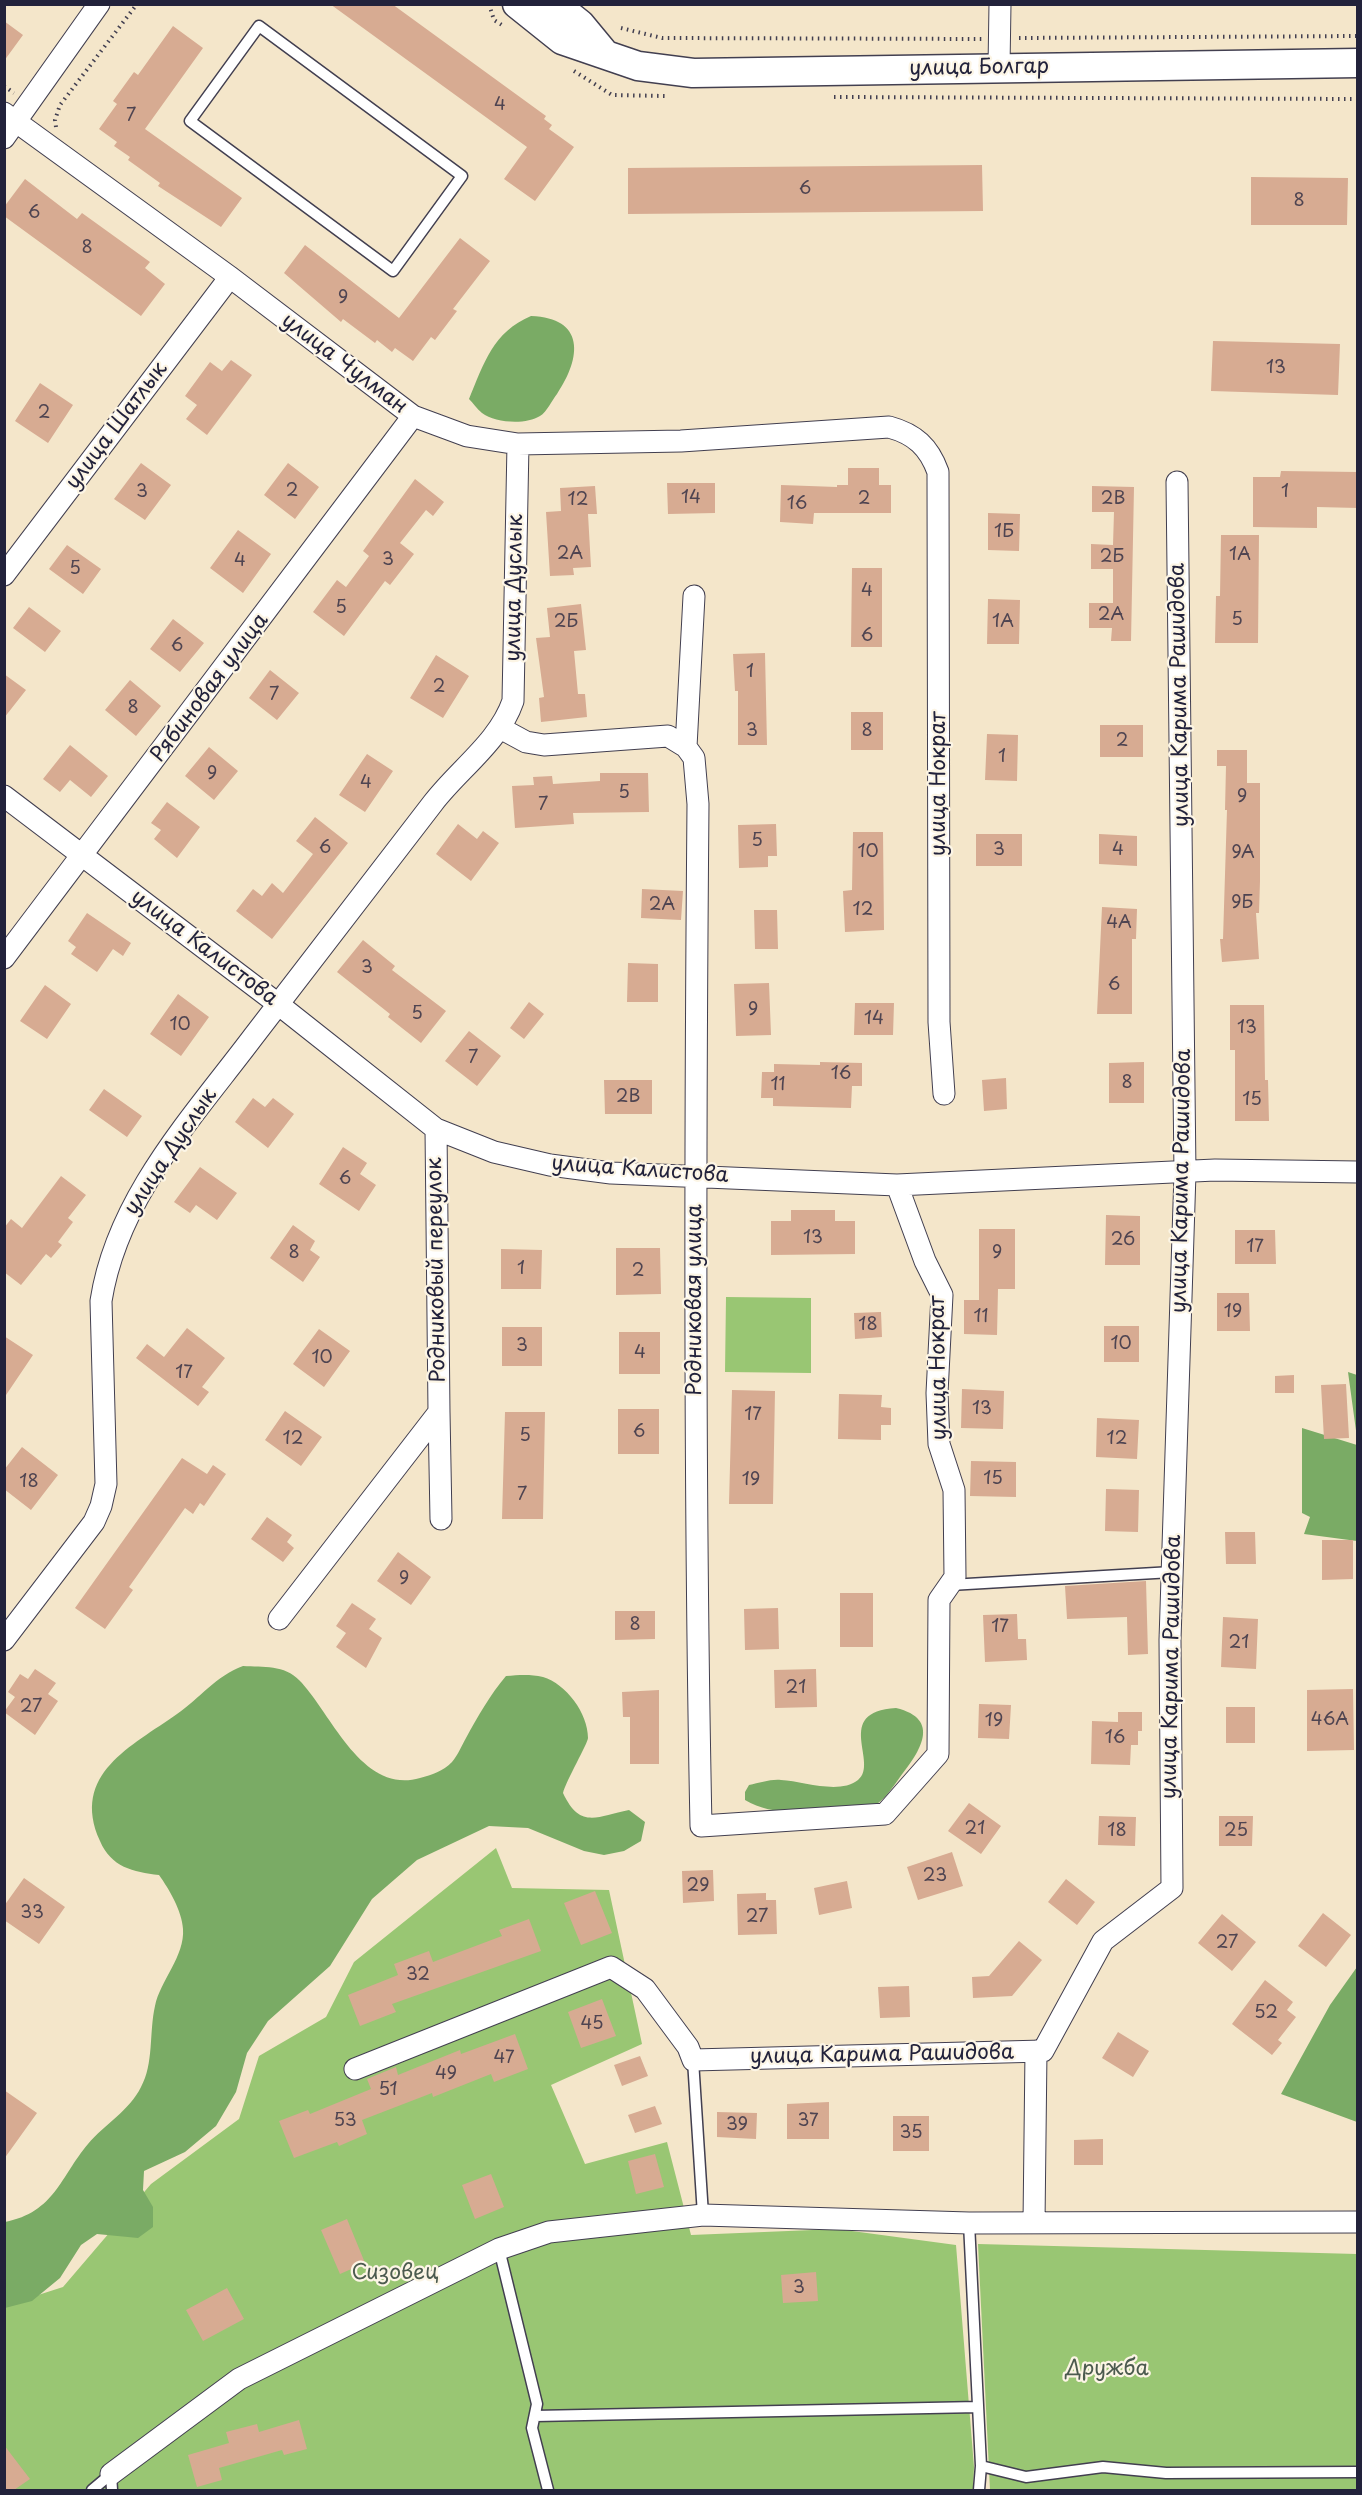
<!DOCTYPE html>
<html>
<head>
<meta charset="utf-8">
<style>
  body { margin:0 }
  #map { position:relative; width:1362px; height:2495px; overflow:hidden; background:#f4e6ca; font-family:"Playpen Sans",sans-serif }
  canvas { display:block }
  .frame { position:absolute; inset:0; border:6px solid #22223b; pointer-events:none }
</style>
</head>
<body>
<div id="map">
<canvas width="1362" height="2495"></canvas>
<div class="frame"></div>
</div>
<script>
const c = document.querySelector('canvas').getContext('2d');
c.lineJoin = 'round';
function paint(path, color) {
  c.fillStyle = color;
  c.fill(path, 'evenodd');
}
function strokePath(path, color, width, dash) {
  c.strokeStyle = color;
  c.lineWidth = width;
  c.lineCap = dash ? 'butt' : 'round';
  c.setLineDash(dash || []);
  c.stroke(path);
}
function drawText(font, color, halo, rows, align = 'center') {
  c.font = font + ' "Playpen Sans",sans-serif';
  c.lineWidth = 4.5;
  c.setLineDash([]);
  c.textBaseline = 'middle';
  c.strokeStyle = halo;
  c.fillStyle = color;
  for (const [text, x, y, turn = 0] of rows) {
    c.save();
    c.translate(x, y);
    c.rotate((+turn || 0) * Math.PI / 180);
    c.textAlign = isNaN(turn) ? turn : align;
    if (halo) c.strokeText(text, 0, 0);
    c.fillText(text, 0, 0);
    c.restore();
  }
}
paint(new Path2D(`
  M726,1297l85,1v75l-86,-1z
  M496,1848l16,40 97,2 33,154 -91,41 34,79 82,-22 24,93 146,-6 119,16 18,222 -1,23h-968l-1,-184 59,-19 88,-103 88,-65 20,-63 67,-39 28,-55z
  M978,2244l379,10v236h-367z`), '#99c673');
paint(new Path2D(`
  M531,316c54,2 51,41 26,78 -5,6 -10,18 -17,22 -14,9 -45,7 -58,-3 -5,-4 -9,-10 -13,-14 15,-36 24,-67 62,-83z
  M1348,1372l9,3v63z
  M1302,1428l55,17v96l-53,-7 6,-17 -8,-4z
  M243,1666c20,1 42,-1 56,14 32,32 62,115 121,98 12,-3 23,-7 32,-16 6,-7 10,-17 14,-24 12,-22 24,-43 40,-62 13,-1 24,-2 37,1 23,7 45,36 45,61 0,5 -22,43 -25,55 17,36 33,24 66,17l16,12 -4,19 -17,10 -20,4 -20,-4 -56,-23 -39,-2 -72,34 -45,39 -42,67 -62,55 -21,32 -11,39 -20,34 -31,26 -41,19 -1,19 10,17v20l-15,11 -41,-4 -16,11 -21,33 -28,23 -27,7v-86c50,-10 55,-45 83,-78 17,-20 41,-33 53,-57 13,-23 8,-55 14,-81 5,-25 30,-50 28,-77 -1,-18 -14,-40 -24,-54 -26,-3 -48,-8 -59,-34 -30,-67 32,-95 77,-127 23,-16 39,-38 66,-48z
  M896,1708c46,11 24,44 4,69 -7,10 -17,25 -28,30 -8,2 -20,1 -28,1 -32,2 -70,10 -99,-8v-8l4,-7c11,-2 21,-6 32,-5 22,1 58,15 77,0 22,-17 -26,-68 38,-72z
  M1357,1967v155l-76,-28 49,-89z`), '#7aab65');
paint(new Path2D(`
  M330,4h62l154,112 -2,3 8,6 -3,4 25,18 -39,54 -31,-22 23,-32z
  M4,21l19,14 -19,26z
  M173,26l30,22 -58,81 97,69 -21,29 -63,-41 2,-3 -32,-23 2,-3 -16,-11 3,-4 -18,-13 18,-25 -4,-3 21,-29 4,3z
  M982,165l1,46 -355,3v-46z
  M1251,177l97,1 -1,47h-96z
  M25,179l52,40 5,-6 68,49 -5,6 20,16 -24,32 -137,-100v-9z
  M460,238l30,23 -37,48 4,2 -22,29 -4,-3 -18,24 -18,-13 -3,4 -15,-12 -2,3 -32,-24 -2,3 -57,-49 21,-28 94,73z
  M1213,341l127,3 -2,51 -127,-4z
  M231,360l21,15 -45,60 -21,-16 11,-14 -12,-9 25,-34 12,9z
  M40,383l33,22 -25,38 -33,-22z
  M141,463l30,22 -26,35 -31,-21z
  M288,463l31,24 -24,32 -31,-24z
  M848,468h31v17h12v28h-77l-1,11 -33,-2 1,-37 56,2v-2h11z
  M1281,471l77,1v36l-41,-1v21l-64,-1v-50h27z
  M415,479l29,23 -11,14 -7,-6 -26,33 14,11 -24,31 -5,-4 -41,55 -31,-24 24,-32 9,7 23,-31 -6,-5z
  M667,483h48v30l-47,1z
  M595,486l2,28h-9l3,53 -18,1 1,7 -24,1 -4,-64 15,-1 -1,-23z
  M1092,486l42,1 -3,154h-20l1,-13h-23v-25h24v-34h-22v-25l22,1 1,-33h-22z
  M988,513l32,1 -1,37 -31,-1z
  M238,530l33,24 -28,39 -33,-25z
  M1221,535h38l-1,108h-43l1,-47h4z
  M67,545l34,24 -18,25 -34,-25z
  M852,568h30v79h-31z
  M988,599l32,1 -1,44h-32z
  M581,604l5,46 -12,1 4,43h7l2,23 -46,5 -2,-24 5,-1 -8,-59 14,-1 -3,-29z
  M29,607l32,24 -16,21 -32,-24z
  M173,619l31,24 -24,29 -30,-23z
  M765,653l2,92h-29v-54h-3l-2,-37z
  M436,655l33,21 -26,42 -33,-20z
  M270,670l29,23 -22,27 -28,-22z
  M4,674l22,16 -22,28z
  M130,680l31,26 -25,30 -31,-26z
  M851,712h32v38h-32z
  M1100,725h43v32h-43z
  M987,734l31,1 -1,46 -32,-1z
  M70,745l38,31 -17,21 -21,-17 -10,12 -17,-13z
  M209,747l29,24 -24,29 -29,-24z
  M1217,750h30v33h13v98l-1,32h-3l3,46 -37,3 -2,-23h3l4,-129h-2l1,-44h-9z
  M367,754l26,17 -28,41 -26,-17z
  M600,773h48l1,39 -76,1 1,11 -59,4 -3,-42 22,-1 -1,-8 19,-1 1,8 47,-3z
  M167,802l33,25 -23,31 -23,-19 7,-9 -10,-7z
  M315,817l33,26 -76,96 -36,-28 17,-22 9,7 10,-13 11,10 30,-39 -17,-13z
  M458,824l19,15 6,-8 16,12 -28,38 -35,-27z
  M776,824l1,32h-9v11l-29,1 -1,-43z
  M853,832h30l1,98 -39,2 -2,-41 9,-1z
  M976,834h46v32h-46z
  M1099,834l38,2v30l-38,-2z
  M642,889l41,2 -2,29 -40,-2z
  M1102,907l35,2 -1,30h-4v75h-35z
  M754,910h23l1,39h-23z
  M87,913l44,30 -8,13 -10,-7 -16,23 -26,-18 5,-7 -8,-6z
  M363,940l32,26 -3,4 54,41 -25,32 -33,-26 2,-3 -53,-42z
  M628,963l30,1v38h-31z
  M769,983l2,52 -35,1 -2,-52z
  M45,985l26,19 -24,35 -27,-18z
  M178,994l31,23 -28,39 -31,-22z
  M529,1002l15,12 -20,25 -14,-11z
  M855,1003h39l-1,32h-39z
  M1230,1005h34l1,75h3l1,41h-34v-71h-5z
  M469,1031l32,25 -24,30 -32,-25z
  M820,1062l42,1v23h-10l-1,22 -78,-2v-8h-12l1,-26h12v-8l46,1z
  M1144,1062v41h-35v-40z
  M1006,1078l1,31 -23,2 -2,-31z
  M604,1080h48v34h-47z
  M104,1089l38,27 -15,21 -38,-27z
  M253,1098l12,9 8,-9 21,16 -26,34 -33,-26z
  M343,1147l24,16 -7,11 16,11 -17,26 -40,-27z
  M200,1167l37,26 -20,27 -21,-15 -6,8 -16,-11z
  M61,1176l25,19 -18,23 5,4 -15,20 4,3 -11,13 -5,-4 -25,31 -17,-13v-44l7,-9 11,9z
  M791,1210h44v11h20v33l-84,1v-34h20z
  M1106,1215l34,1v49h-35z
  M293,1225l22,16 -5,9 10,7 -17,25 -33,-24z
  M979,1229h36v60h-17l-1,46 -33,-1v-34h15z
  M1235,1230h40l1,34h-41z
  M616,1248h44l1,46 -45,1z
  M501,1249l41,1 -1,39h-40z
  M1217,1293h32l1,38h-33z
  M881,1312l1,25 -27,2 -1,-26z
  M1104,1326h35v36h-35z
  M502,1327h40v39h-40z
  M187,1328l38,30 -23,29 7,5 -11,14 -62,-48 11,-14 17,13z
  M319,1329l31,22 -26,36 -31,-23z
  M619,1332h41v42h-41z
  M4,1336l29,19 -29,43z
  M1294,1375v18h-19v-17z
  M1346,1384l3,54 -25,1 -3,-54z
  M962,1389l42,2 -1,38 -42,-1z
  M732,1390l43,1 -2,113h-44z
  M839,1394l43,1 -1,12 10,1v17h-10v15l-43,-1z
  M618,1409h41v45h-41z
  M285,1411l37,26 -21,29 -36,-26z
  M505,1412h40l-2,107h-41z
  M1097,1418l42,2 -2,39 -41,-2z
  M22,1447l36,28 -27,35 -27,-21v-19z
  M182,1458l25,16 6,-9 13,9 -22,32 -4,-3 -7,11 -8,-6 -56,79 4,3 -28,39 -30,-21z
  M971,1461l45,1v35l-46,-1z
  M1106,1489l33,1 -1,42 -33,-1z
  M267,1517l25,18 -5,7 7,6 -11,14 -32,-23z
  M1225,1532h30l1,32h-30z
  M1322,1540h31v39l-31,1z
  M398,1552l33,25 -20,28 -34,-24z
  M1146,1581l2,73 -20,1 -1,-38 -60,2 -2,-33z
  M840,1593h33v54h-33z
  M352,1603l24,16 -7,10 13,9 -16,30 -30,-21 10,-14 -10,-7z
  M778,1608l1,41 -34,1 -1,-41z
  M615,1611h40v28l-40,1z
  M1017,1614l1,25h8l1,21 -42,2 -2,-47z
  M1223,1617l35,2 -2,50 -35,-2z
  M35,1669l21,14 -8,11 10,7 -23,34 -31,-23 11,-15 -7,-5 12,-18 8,5z
  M816,1669l1,38 -42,1 -1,-38z
  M1353,1689l1,61 -47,1v-61z
  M659,1690v74h-29v-47h-7l-1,-25z
  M979,1704l32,1 -2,34 -31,-1z
  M1226,1707h29v36h-29z
  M1118,1712h24v19h-4v14h-7l-1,20 -39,-1 1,-43 26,1z
  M969,1803l32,23 -20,28 -33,-23z
  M1099,1816l37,1 -1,29 -37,-1z
  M1219,1816h34l-1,30h-33z
  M952,1852l11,34 -45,14 -11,-33z
  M713,1870l1,31 -31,2 -1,-32z
  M24,1878l41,29 -26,37 -35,-24v-14z
  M1066,1879l29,23 -18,23 -29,-23z
  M847,1881l5,27 -33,7 -5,-27z
  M595,1891l17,42 -31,12 -17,-42z
  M766,1893v7h10l1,34 -39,1 -1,-41z
  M1323,1913l28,22 -25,32 -28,-21z
  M1222,1914l34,28 -24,29 -34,-28z
  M529,1919l12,32 -149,53 4,8 -36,14 -12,-31 50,-20 -4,-11 35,-13 4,11 69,-26 -3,-6z
  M1019,1941l23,19 -30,36 -39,2 -1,-21 17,-1z
  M1265,1980l28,22 -6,8 9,7 -18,23 4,3 -10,12 -40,-31z
  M909,1986l1,31 -30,1 -2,-31z
  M602,1999l14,37 -35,12 -13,-36z
  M1118,2032l31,19 -16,26 -31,-19z
  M515,2034l13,35 -34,13 -3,-8 -58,23 -1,-4 -70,27 5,14 -28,12 -2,-4 -43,16 -15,-37 29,-11 2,4 61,-25 -4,-10 29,-12 2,8 62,-25 1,4z
  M640,2056l8,20 -26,10 -8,-21z
  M4,2090l33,23 -33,46z
  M829,2102v37h-42v-35z
  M655,2106l7,18 -27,9 -7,-18z
  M717,2112l40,1 -1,26 -39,-2z
  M893,2116h36v35h-36z
  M1103,2139v26h-29v-25z
  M655,2154l9,33 -28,7 -8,-33z
  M491,2174l13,33 -29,12 -13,-34z
  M347,2219l18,44 -25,11 -19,-44z
  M816,2272l2,29 -35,2 -2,-28z
  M227,2288l17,31 -41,22 -17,-31z
  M299,2420l8,29 -23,6 -2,-5 -63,18 3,12 -25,7 -9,-32 41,-12 -3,-11 31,-8 2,8z
  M4,2445l26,34 -16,11h-10z`), '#d7ab92');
const lane = new Path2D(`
  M259,26l203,150 -69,95 -203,-150z
  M950,1585l222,-13
  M693,2060l10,155
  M969,2223l12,243 -2,24
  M499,2249l38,155 -5,24 16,62
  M535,2416l443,-9
  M981,2466l45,11 77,-10 63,6 192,-1
  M111,2474l1,16
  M92,2490l19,-16`);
const street = new Path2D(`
  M999,67l1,-63
  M4,113l226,164 183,139 54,20 51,8 163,-3 208,-14c26,7 40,20 49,45l1,550 5,72
  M4,138l95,-134
  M4,575l226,-298
  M694,596l-8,151 8,11 4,46c-3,341 -4,682 3,1022l184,-12 53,-60 1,-154 16,-23 -1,-87 -15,-46 -2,-51 5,-98 -17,-34 -28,-76
  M502,729l24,13 18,3 124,-9 18,11
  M4,796l274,208 158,125 58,23 56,13 61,8 286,12 318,-15 143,2
  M4,958l409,-542
  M439,1412l2,107
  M279,1619l160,-207 -3,-283
  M4,1640l90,-118 7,-16 5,-22 -5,-183c16,-103 91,-183 152,-264 60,-78 120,-156 180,-234 26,-34 66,-61 80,-102l5,-257
  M355,2069l256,-102 34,22 43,58 5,13 350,-9 60,-110 69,-53 -2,-248 15,-467 -8,-691
  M1034,2223l2,-172
  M111,2474l128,-95 260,-130 50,-17 154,-17 266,8 389,-1`);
const secondary = new Path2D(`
  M517,4l45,36 76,26 55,7 665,-10
  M555,4l25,20 24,29`);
strokePath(lane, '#423f50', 13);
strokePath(street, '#423f50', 23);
strokePath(secondary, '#423f50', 31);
strokePath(new Path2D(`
  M489,4l5,16 8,5
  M621,28l41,10 320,1
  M1019,38l339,-2
  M574,71l38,24 53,1
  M4,86l10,7
  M834,97l524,2
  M56,127l-1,-7 5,-15 77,-101`), '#423f50', 4, [1.5, 4.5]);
strokePath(lane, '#fff', 10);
strokePath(street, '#fff', 21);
strokePath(secondary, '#fff', 28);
drawText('18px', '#4f4451', null, [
  ["4",500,105],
  ["7",131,116],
  ["6",805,189],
  ["8",1299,201],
  ["6",34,213],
  ["8",87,248],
  ["9",343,298],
  ["13",1276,368],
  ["2",44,413],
  ["2",292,491],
  ["3",142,492],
  ["1",1285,492],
  ["14",691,498],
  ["2",864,499],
  ["2В",1113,499],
  ["12",578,500],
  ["16",797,504],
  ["1Б",1004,532],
  ["2А",570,554],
  ["1А",1240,555],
  ["2Б",1112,557],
  ["3",388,560],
  ["4",240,561],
  ["5",75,569],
  ["4",867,591],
  ["5",341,608],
  ["2А",1111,615],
  ["5",1237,620],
  ["2Б",566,622],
  ["1А",1003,622],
  ["6",867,636],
  ["6",177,646],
  ["1",750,672],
  ["2",439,687],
  ["7",274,695],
  ["8",133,708],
  ["3",752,731],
  ["8",867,731],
  ["2",1122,741],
  ["1",1002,757],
  ["9",212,774],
  ["4",366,783],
  ["5",624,793],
  ["9",1242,797],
  ["7",543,805],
  ["5",757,841],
  ["6",325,848],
  ["3",999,850],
  ["4",1118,850],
  ["10",868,852],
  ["9А",1243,853],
  ["9Б",1242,903],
  ["2А",662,905],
  ["12",863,910],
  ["4А",1119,923],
  ["3",367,968],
  ["6",1114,985],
  ["9",753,1010],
  ["5",417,1014],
  ["14",874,1019],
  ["10",180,1025],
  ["13",1247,1028],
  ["7",473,1058],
  ["16",841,1074],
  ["8",1127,1083],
  ["11",778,1085],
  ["2В",628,1097],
  ["15",1252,1100],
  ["6",345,1179],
  ["13",813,1238],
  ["26",1123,1240],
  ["17",1255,1247],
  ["8",294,1253],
  ["9",997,1253],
  ["1",521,1269],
  ["2",638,1271],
  ["19",1233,1312],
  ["11",981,1317],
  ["18",868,1325],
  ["10",1121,1344],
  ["3",522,1346],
  ["4",640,1353],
  ["10",322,1358],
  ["17",184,1373],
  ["13",982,1409],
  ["17",753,1415],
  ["6",639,1432],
  ["5",525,1436],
  ["12",293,1439],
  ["12",1117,1439],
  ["15",993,1479],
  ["19",751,1480],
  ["18",29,1482],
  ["7",522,1495],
  ["9",404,1579],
  ["8",635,1625],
  ["17",1000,1627],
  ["21",1239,1643],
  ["21",796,1688],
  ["27",31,1707],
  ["46А",1330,1720],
  ["19",994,1721],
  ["16",1115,1738],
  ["21",975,1829],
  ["18",1117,1831],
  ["25",1236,1831],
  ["23",935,1876],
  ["29",698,1886],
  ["33",32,1913],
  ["27",757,1917],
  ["27",1227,1943],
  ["32",418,1975],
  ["52",1266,2013],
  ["45",592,2024],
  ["47",504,2058],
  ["49",446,2074],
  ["51",388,2090],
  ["53",345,2121],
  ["37",808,2121],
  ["39",737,2125],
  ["35",911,2133],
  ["3",799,2288]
]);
drawText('21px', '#22223b', '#fcf5e5', [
  ["улица Болгар",979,68,-1],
  ["улица Чулман",344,364,37],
  ["улица Шатлык",117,426,-53],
  ["улица Дуслык",515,588,-89],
  ["Рябиновая улица",210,688,-53],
  ["улица Карима Рашидова",1180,695,-91],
  ["улица Нократ",939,784,-90],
  ["улица Калистова",204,948,37],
  ["улица Дуслык",171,1152,-56],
  ["улица Калистова",640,1170,4],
  ["улица Карима Рашидова",1182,1181,-89],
  ["Родниковый переулок",437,1270,-91],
  ["Родниковая улица",695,1300,-90],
  ["улица Нократ",939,1368,-91],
  ["улица Карима Рашидова",1172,1667,-89],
  ["улица Карима Рашидова",882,2055,-1]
]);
drawText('21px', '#4c5b4f', '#fcf5e5', [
  ["Сизовец",395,2273],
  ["Дружба",1107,2369]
]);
</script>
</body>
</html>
